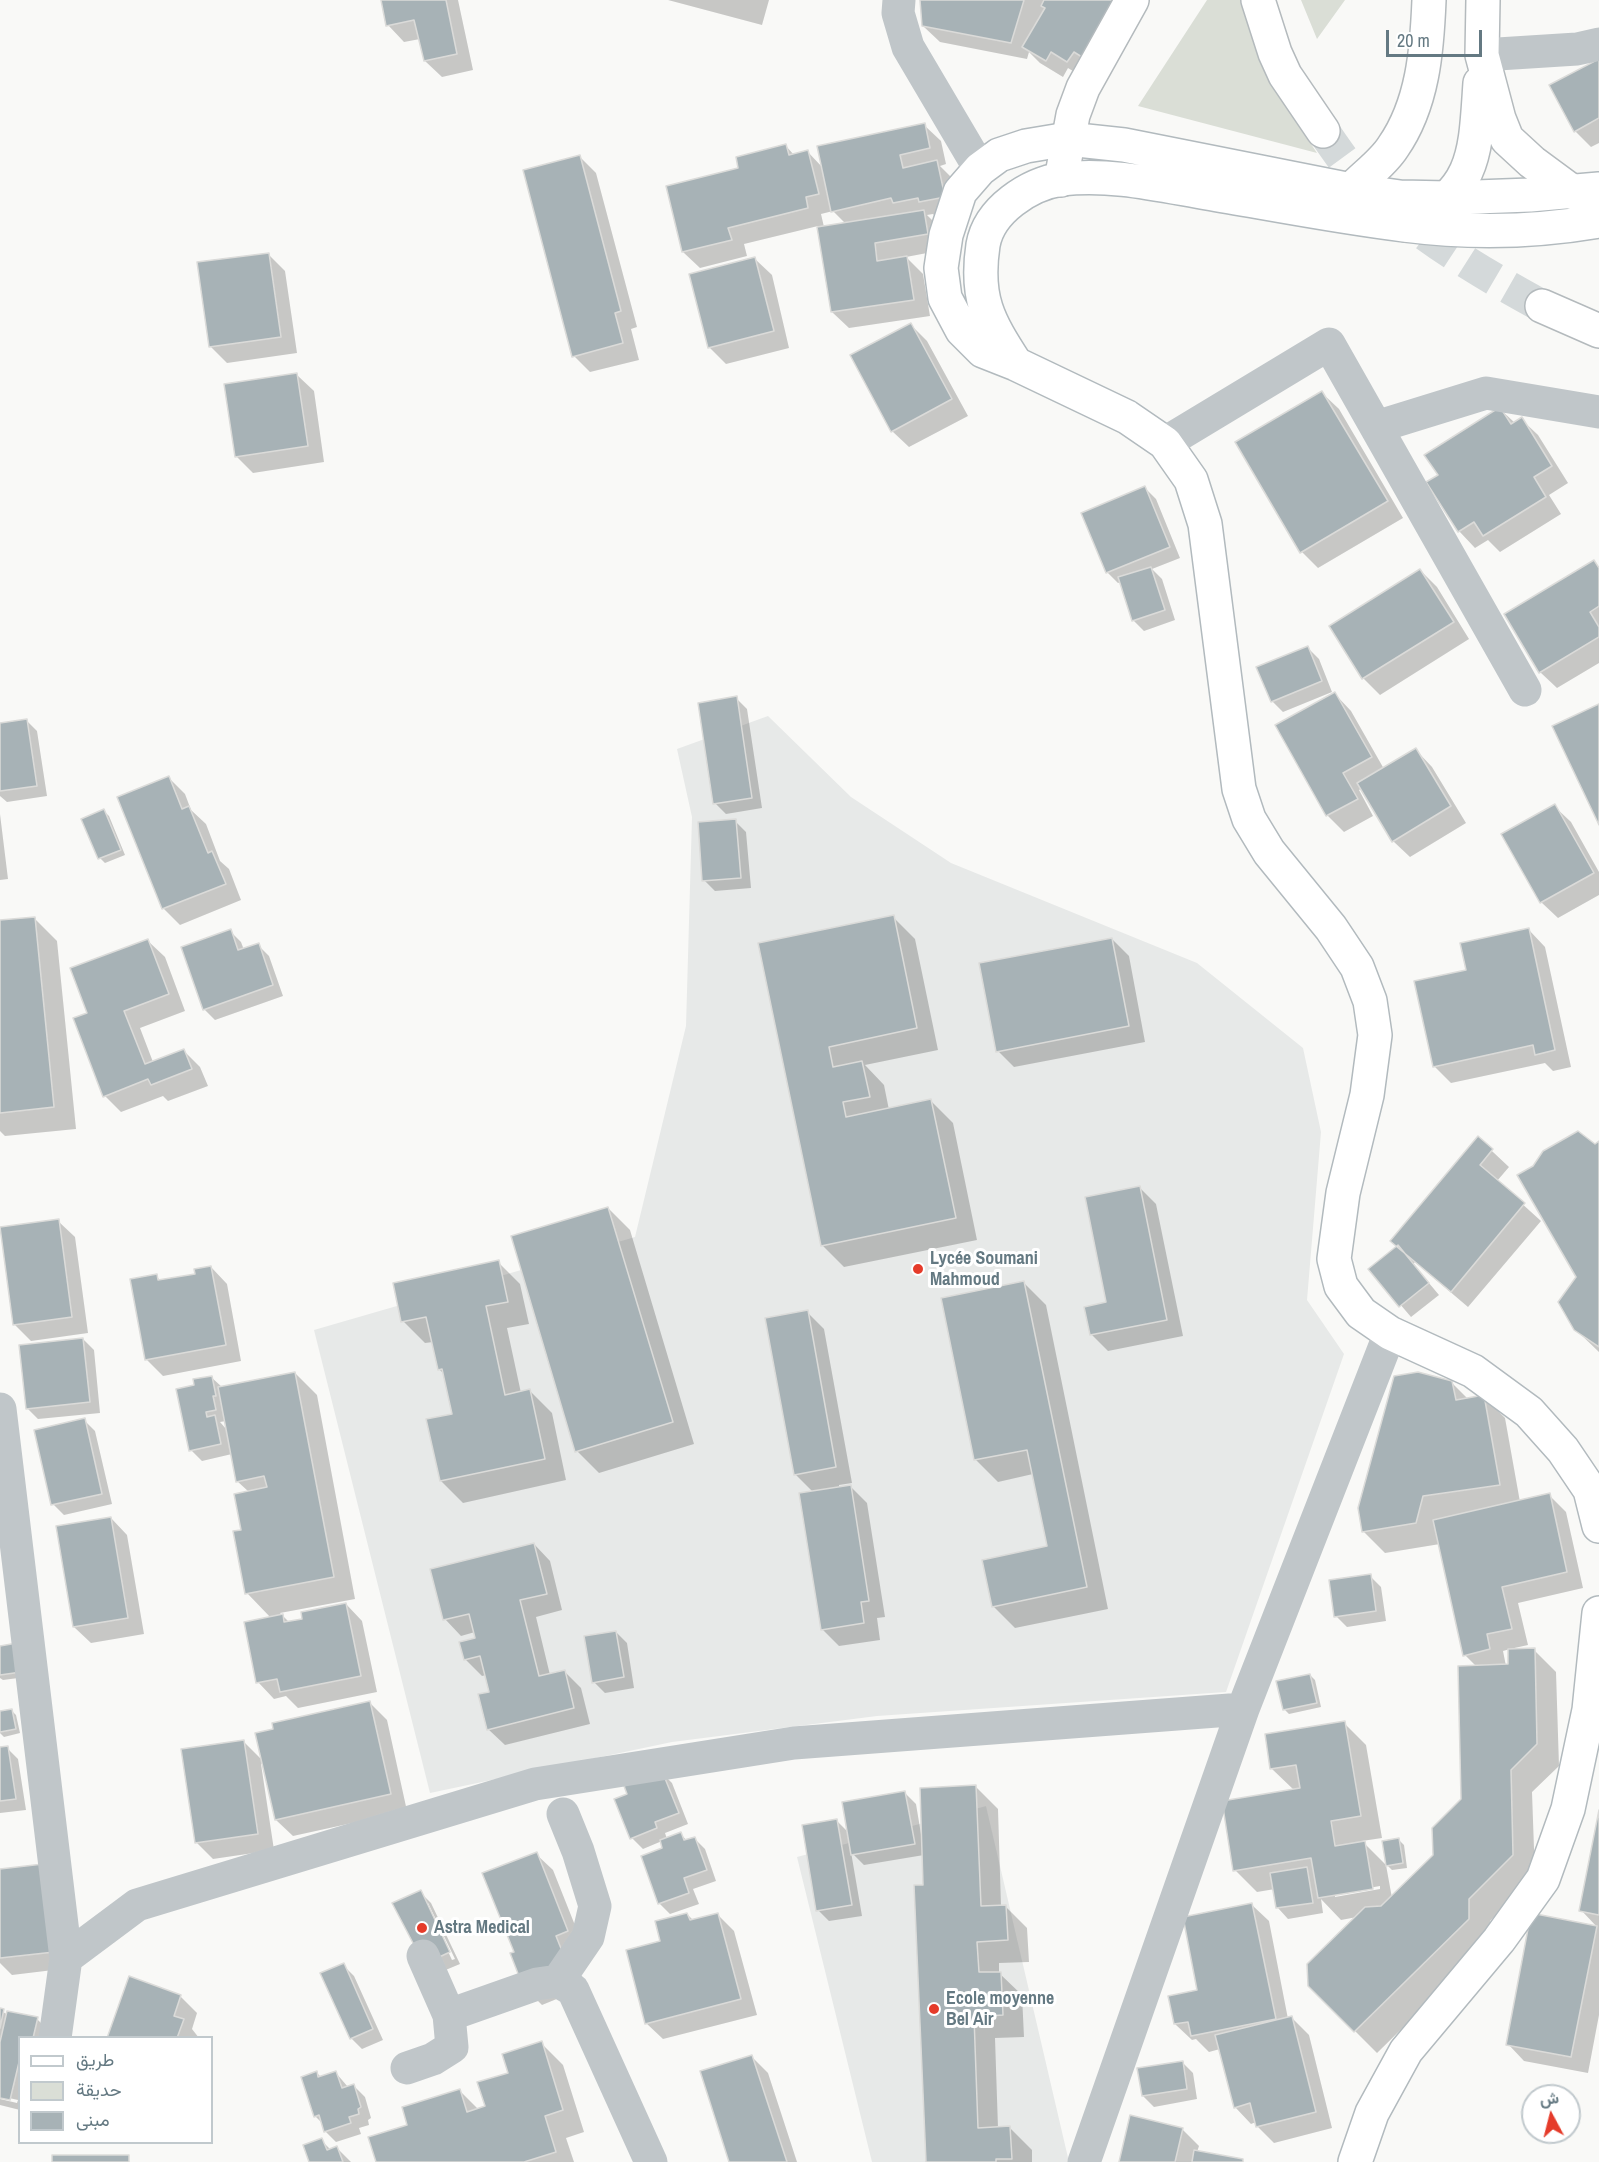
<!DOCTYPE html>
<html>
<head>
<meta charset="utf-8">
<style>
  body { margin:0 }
  #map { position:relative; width:1599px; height:2162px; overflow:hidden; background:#f9f9f7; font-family:"Archivo Narrow",Vazirmatn,sans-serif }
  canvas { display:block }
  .legend { position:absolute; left:18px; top:2036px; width:195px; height:108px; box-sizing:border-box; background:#fff; border:2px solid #c1c9cd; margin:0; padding:8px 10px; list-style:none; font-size:18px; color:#647982 }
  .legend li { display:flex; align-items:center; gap:12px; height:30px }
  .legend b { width:30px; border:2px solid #c1c9cd }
  .north { position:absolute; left:1521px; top:2084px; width:60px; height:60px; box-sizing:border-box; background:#fff; border:2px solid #c1c9cd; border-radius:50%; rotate:353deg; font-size:16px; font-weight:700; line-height:24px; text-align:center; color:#647982 }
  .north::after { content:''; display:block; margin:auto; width:21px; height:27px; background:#e53b2a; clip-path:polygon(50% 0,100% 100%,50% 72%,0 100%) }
  .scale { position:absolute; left:1386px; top:30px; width:96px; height:27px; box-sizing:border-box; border:3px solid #647982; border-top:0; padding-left:8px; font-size:18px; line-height:21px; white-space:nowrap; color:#647982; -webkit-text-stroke:4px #fff; paint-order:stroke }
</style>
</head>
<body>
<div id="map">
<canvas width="1599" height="2162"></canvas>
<ul class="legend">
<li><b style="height:8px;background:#fff"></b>طريق</li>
<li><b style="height:16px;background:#daded6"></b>حديقة</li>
<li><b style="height:16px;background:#a7b2b6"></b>مبنى</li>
</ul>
<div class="north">ش</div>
<div class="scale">20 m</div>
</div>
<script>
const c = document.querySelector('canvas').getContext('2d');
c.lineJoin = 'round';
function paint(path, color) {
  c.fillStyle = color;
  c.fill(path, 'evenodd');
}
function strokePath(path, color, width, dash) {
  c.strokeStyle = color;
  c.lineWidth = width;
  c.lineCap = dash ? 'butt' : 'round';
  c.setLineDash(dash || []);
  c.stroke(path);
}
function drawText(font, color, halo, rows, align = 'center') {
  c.font = font + ' "Archivo Narrow",sans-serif';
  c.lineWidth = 6;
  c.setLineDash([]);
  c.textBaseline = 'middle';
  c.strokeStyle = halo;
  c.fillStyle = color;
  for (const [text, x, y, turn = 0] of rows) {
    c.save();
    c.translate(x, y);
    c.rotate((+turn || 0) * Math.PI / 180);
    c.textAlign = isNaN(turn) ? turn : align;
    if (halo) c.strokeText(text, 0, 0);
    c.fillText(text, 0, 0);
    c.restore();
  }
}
paint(new Path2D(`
  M768,716l83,81 100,66 246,100 106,85 18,84 -14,168 37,54 -118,338 -349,24 -205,26 -242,51 -116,-463 321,-93 51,-211 6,-209 -15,-68z
  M986,1806l83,356h-197l-75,-305z`), '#e7e9e8');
paint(new Path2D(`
  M1207,0h35l35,93 40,60 -179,-47z
  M1301,0h44l-28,39z`), '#daded6');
paint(new Path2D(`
  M382,0h76l15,70 -31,7 -17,-16 -5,-22 -16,3 -16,-17z
  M668,0h101l-7,25z
  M921,0h200l-37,78 -16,-10 -5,9 -23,-14 -11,-11 -2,7 -87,-17 -17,-16z
  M1599,61v82l-8,4 -16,-16z
  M924,125l17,16 5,23 -6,2 13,13 -16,39 -4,-4 -6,1 13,13 3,22 -37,7 17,17 7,42 -81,12 -17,-16 -14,-86 -74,18 3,12 -47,12 -17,-16 -16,-65 73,-17 46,-24 8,9 13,-4 16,17zM833,211l13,13 -22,3 -3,-13z
  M580,157l16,16 41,154 -6,2 8,31 -49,12 -16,-16z
  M268,254l17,17 12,82 -70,10 -16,-16z
  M755,259l17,16 17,73 -63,16 -17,-17z
  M910,324l17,17 41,75 -59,31 -17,-16z
  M297,375l17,16 10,71 -71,11 -17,-17z
  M1322,393l17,16 64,109 -85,50 -16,-16z
  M1500,409l15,14 6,-4 17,16 30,48 -19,12 12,19 -61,38 -12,-12 -13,8 -16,-17 -19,-55z
  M1145,488l11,11 24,59 -28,11 10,10 13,41 -31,11 -11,-11 -12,-38 -3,1 -11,-11z
  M1594,562l5,5v96l-42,25 -17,-16z
  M1420,570l17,17 32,52 -89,56 -17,-17 -32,-51z
  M1308,648l11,11 13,33 -49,20 -11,-11z
  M1335,694l16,17 33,58 32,-19 16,17 34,56 -56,34 -17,-16 -31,-53 -3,2 14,26 -29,16 -17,-17 -49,-89z
  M736,698l11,11 15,99 -36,6 -11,-11z
  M26,720l11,11 10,65 -40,6 -7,-6v-72z
  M168,777l17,17 6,16 15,14 14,37 9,8 12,31 -61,25 -17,-17z
  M1554,806l17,16 28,50v23l-41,23 -17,-16z
  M104,811l5,5 16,39 -20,8 -5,-5 -17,-38z
  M0,814l8,65 -8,1z
  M735,821l11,11 5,56 -36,3 -11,-11z
  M893,917l22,22 23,111 -73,15 19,20 5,25 42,-9 22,22 24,117 -133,27 -22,-22 -62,-301z
  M35,919l22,22 19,188 -71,7 -5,-5v-209z
  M1529,930l16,17 26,120 -18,4 -8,-8 -94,20 -17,-17 34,-95z
  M230,931l11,11 3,8 14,-5 11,11 14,40 -68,24 -11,-11z
  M1112,939l17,17 16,86 -131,25 -16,-16z
  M148,941l17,16 20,54 -45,17 13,34 31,-11 16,16 8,19 -40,15 -5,-5 -42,16 -16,-16 -16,-82z
  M1478,1138l31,29 -12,14 44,40 -73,86 -53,-45 -2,2 26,31 -28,22 -41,-48 28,-22z
  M1599,1143v209l-24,-23 3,-52z
  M1140,1188l16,16 27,132 -75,15 -17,-17 17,-30z
  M608,1208l22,22 64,214 -95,29 -22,-22z
  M58,1221l17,16 13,96 -57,8 -17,-17z
  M498,1262l22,22 9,40 -22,4 14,65 9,-2 22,22 14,67 -103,23 -22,-22 13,-66 -9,-40 -6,-6 -6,-27 -8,1 -22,-22z
  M211,1267l16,17 14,77 -78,15 -17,-17 10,-83 5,5 35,-6z
  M1024,1283l22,22 62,304 -93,19 -22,-22 55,-58 -15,-74 -35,8 -22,-22 -33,-161z
  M807,1312l17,17 28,154 -13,2v3l11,-2 17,17 18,114 -8,1 3,22 -41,6 -16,-16 -10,-138 -18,-18z
  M83,1339l11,11 6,63 -62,6 -11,-11z
  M295,1373l22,22 38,204 -75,14 10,10 14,-3 42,-16 16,17 15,71 -79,16 -12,-12 -12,3 -16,-17 13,-64 -24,-25 -4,-62 6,-39 -12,-11 -5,-27 -30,7 -11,-11 5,-64 15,-9 11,10zM226,1421l1,9 -7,-8z
  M1451,1382l17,17 15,-3 22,22 15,84 29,-7 17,17 17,76 -65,15 10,42 -18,4 24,1 22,22 3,94 -27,26 3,85 -45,44 1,20 -114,112 -67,-67 47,-69 -16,3 -20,-21 2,14 -35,6 -10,-11 -3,-19 -18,3 -22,-22 59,-80 -22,-21 72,-46 22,22 16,93 -20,3 24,24 6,33 42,-43 29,-55 14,-133 -12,-12 -25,-111 -55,9 -22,-22zM1510,1649v16l-4,1 -3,-15zM1380,1886v3l-45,8v-3z
  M84,1420l11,11 17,73 -48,11 -11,-11z
  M111,1518l16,17 17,99 -53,9 -17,-16z
  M534,1544l16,17 12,49 -26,7 14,58 14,-4 17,17 9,36 -85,21 -17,-16 2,-36 -4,-18 -4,1 -17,-17 12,-20 -2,-7 -14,4 -16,-17z
  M1370,1576l11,11 5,34 -39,6 -11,-11z
  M616,1632l11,11 7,45 -29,5 -11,-11z
  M0,1648l26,29 -23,3 -3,-2z
  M1310,1675l5,5 6,27 -32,7 -5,-5z
  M370,1703l17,17 20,91 -114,25 -17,-16 -13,-57 -2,1 13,86 -61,9 -17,-17 48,-100 19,19z
  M11,1710l5,5 4,18 -16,4 -4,-4v-20z
  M7,1748l11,11 8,51 -26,3v-64z
  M661,1772l11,11 16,41 -23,9 2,6 14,-5 6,7 7,-3 11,11 11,32 -23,8 6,15 -29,10 -11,-11 5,-54 -2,-8 -19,8 -11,-11 -3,-43z
  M976,1787l22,22 3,97h4l22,22 2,34 -30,1v10l23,22 2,42 -29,1 3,90h12l22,22v12h-105l-3,-307 -60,10 -13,-13 11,64 -33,5 -11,-11 18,-90 13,13 56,-40 11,11 5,30 2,-1z
  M1599,1818v197l-11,58 -64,-12 -16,-17 25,-129 64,12 -16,-17z
  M1399,1840l5,5 3,23 -15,2 -5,-5z
  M536,1854l17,16 31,78 -12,4 14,35 -44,18 -17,-17 -9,-35z
  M0,1871l70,97 -58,7 -12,-12z
  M420,1892l11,11 29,61 -24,10zM425,1903h3l27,56 -3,1z
  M1252,1905l17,16 19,98 4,-1 17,17 23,93 -58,15 -17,-17 -1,-4 -5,2 -16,-17 -15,-58 -11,3 -13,-13 -4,1 -17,-16 24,-33z
  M687,1914l7,7 24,-6 16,16 23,84 -94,24 -17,-16 16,-81z
  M343,1965l11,11 29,64 -21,9 -11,-11z
  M130,1978l51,19 16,16 -5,16 7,9h-90z
  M0,2010l8,5 29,4 11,11 -2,8h-26v72l-20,-5v-6l17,4 1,-3 -18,-4z
  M541,2043l22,22 21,67 -18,6 8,24h-197l32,-36 51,-35 19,19 7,-3 23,-33z
  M751,2056l17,17 29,89h-66z
  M1182,2062l11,11 4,26 -43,8 -11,-11z
  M317,2073l4,4 15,-4 12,14 6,-1 11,11 6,21 -3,2 1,5 -10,3 2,6 -25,8 -11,-11 -2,-7 -8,-8z
  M1182,2129l17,17 -2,6 47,10h-123z
  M321,2140l10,10 6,-2 14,14h-40z`), '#0003');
const building = new Path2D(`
  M381,0h65l11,54 -33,7 -10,-41 -28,6z
  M920,0h104l-13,43 -89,-17z
  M1044,0h73l-35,57 -8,-5 -7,10 -16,-10 -5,9 -24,-14 23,-39 -4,-2z
  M1599,59v59l-25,14 -25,-47z
  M925,123l5,25 -30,7 3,13 34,-8 8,37 -26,5 -1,-4 -25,5 -2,-5 -60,14 -14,-66z
  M786,144l3,11 19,-5 11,44 -13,3 2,11 -80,20 4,12 -50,12 -16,-66 72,-18 -2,-11z
  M580,155l41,156 -6,2 8,30 -51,14 -49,-187z
  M924,210l4,24 -53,9 2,18 30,-5 7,44 -83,12 -14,-85z
  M269,253l12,84 -72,10 -12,-85z
  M755,257l19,74 -66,17 -19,-74z
  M911,323l41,76 -61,33 -41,-77z
  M297,373l11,73 -73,11 -11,-73z
  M1322,391l66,110 -88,52 -65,-111z
  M1500,407l11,17 11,-7 30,49 -18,11 12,20 -63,39 -9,-14 -16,10 -32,-50 12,-7 -14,-20z
  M1145,486l25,61 -64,26 -25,-60z
  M1594,560l5,8v38l-9,6 9,15v10l-60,36 -35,-59z
  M1151,567l14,43 -33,11 -14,-44z
  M1420,569l34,53 -92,57 -33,-53z
  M1308,646l14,35 -51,21 -15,-35z
  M1335,692l37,65 -29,16 15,26 -32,17 -51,-91z
  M737,696l15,102 -39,6 -15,-101z
  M1599,704v121l-47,-99z
  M27,719l10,67 -37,5v-68z
  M1416,748l35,58 -59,36 -35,-59z
  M169,776l13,33 7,-3 19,47 4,-2 14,33 -64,25 -45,-112z
  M1555,804l39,69 -54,30 -39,-69z
  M104,809l17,41 -23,9 -17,-40z
  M736,819l5,59 -39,3 -4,-59z
  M894,915l23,113 -88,19 4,20 29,-6 8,36 -27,5 3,15 85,-18 25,119 -135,28 -63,-303z
  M35,917l19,190 -54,6v-193z
  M1529,928l26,122 -20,5 -2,-10 -100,22 -19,-86 52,-11 -6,-27z
  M231,929l7,21 21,-7 14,42 -70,25 -22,-63z
  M1112,938l17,88 -133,26 -17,-89z
  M148,939l21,55 -45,17 21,53 39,-15 8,20 -41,16 -3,-6 -45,18 -30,-79 14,-5 -17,-45z
  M1578,1131l17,13 4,-3v206l-25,-17 -16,-28 18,-25 -59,-102 16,-9 10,-15z
  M1478,1136l15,13 -13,16 45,38 -74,89 -61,-51z
  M1140,1186l27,134 -77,15 -6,-28 22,-5 -21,-105z
  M608,1207l65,215 -98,30 -64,-216z
  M59,1219l13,98 -59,8 -13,-98z
  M1398,1245l31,38 -30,24 -31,-38z
  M499,1260l9,42 -22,4 19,89 25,-6 15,70 -105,22 -14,-62 26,-5 -10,-45 -4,1 -12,-53 -25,5 -8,-39z
  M211,1266l15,79 -81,15 -15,-81 27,-5 1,6 37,-6 -1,-5z
  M1024,1281l63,306 -95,20 -10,-47 65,-14 -20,-96 -53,10 -33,-162z
  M808,1310l28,157 -42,8 -29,-157z
  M83,1338l7,64 -64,7 -7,-64z
  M295,1372l39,205 -89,17 -12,-63 8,-1 -7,-36 33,-7 -3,-11 -28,6 -18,-95z
  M1418,1372l34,9 4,19 28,-5 16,90 -77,11 -7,27 -54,9 -4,-24 36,-132z
  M212,1376l4,20h-3l3,14 -10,2 1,5 8,-2 6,29 -32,7 -13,-62 18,-4 -1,-6z
  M85,1418l17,76 -51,11 -17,-75z
  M851,1485l18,116 -8,1 3,21 -43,7 -22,-137z
  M1550,1493l17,79 -65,15 10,42 -25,5 3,15 -27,7 -30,-136z
  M111,1517l17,101 -55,9 -17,-101z
  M534,1543l13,51 -27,6 19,76 26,-6 9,38 -87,22 -9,-36 11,-2 -9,-36 -16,4 -5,-18 16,-4 -6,-24 -26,6 -13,-51z
  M1371,1574l5,37 -42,6 -5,-37z
  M346,1603l15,73 -81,16 -3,-13 -21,4 -12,-61 39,-8 1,8 18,-3 -1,-7z
  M616,1631l8,46 -32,6 -8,-47z
  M17,1643l4,29 -21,3v-29z
  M1535,1648l2,96 -26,26 2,85 -44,44v20l-115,113 -46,-46 -1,-22 58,-57 16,-1 52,-51 -1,-27 29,-29 -3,-133 50,-2v-15z
  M1310,1674l7,29 -34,7 -7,-29z
  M370,1701l21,93 -116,26 -20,-87 18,-4 -1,-6z
  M12,1709l4,20 -16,3v-21z
  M1345,1721l16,95 -30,5 4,25 30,-5 8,48 -55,9 -7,-40 -78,13 -11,-70 78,-13 -4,-23 -26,4 -5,-35z
  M244,1740l14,94 -63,9 -14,-94z
  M8,1746l8,53 -16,2v-54z
  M662,1771l17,42 -24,9 2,6 -27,11 -16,-40 13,-5 -3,-8z
  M976,1785l5,121 25,-1 2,35 -31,2 2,30h22l2,43 -29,2 4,111 32,-2 2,33h-16v3h-70l-12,-277h9l-3,-97z
  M905,1791l10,53 -64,11 -9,-53z
  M1599,1810v105l-20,-4z
  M837,1819l15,86 -36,6 -14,-86z
  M681,1832l3,8 11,-3 12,33 -23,8 5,15 -31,11 -17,-48 21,-8 -2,-8z
  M1399,1838l4,25 -17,3 -4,-25z
  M537,1852l31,79 -12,5 14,35 -46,18 -14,-36 4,-1 -32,-79z
  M43,1864l11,88 -54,6v-89z
  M1307,1867l6,36 -37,5 -6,-35z
  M421,1890l29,62 -26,12 -32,-61z
  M1252,1903l24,116 -85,17 -3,-14 -14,2 -6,-28 29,-6 -14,-73z
  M687,1913l3,7 28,-7 23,86 -96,25 -19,-74 34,-9 -5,-20z
  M1531,1913l66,13 -26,131 -65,-12z
  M344,1963l29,66 -23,10 -30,-66z
  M129,1976l52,19 -7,21 10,3 -7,19h-70z
  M0,2008l4,1 -4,19z
  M7,2011l31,6 -5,21h-13v20l-10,42 -10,-2v-56z
  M1292,2016l24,96 -60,15 -6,-24 -16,5 -19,-73z
  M542,2041l21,69 -18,6 11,36 -32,10h-148l-8,-25 39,-12 -5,-18 58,-18 7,23 18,-6 -8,-24 31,-9 -6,-19z
  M752,2055l35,107h-58l-29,-91z
  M1183,2061l4,28 -45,7 -5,-28z
  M317,2071l1,6 18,-6 6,17 12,-4 7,23 -3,2 1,5 -10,3 2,6 -27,9 -5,-17 -5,2 -13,-40z
  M1130,2115l53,13 -8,34h-56z
  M322,2138l5,12 10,-4 6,16h-34l-6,-17z
  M1194,2150l49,9v3h-51z
  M52,2155h77v7h-77z`);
paint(building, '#a7b2b6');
strokePath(building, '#dbdbd9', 1.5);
strokePath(new Path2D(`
  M1323,131c11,15 21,31 33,44 53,55 120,95 186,131`), '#d4d9da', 33, [33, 16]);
const secondary = new Path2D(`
  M1599,189l-69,6 -81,3 -49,-1 -49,-7 -227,-45 -56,-6 -42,7 -27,9 -19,14 -20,23 -14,43 -5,33 4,30 17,32 21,21 33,13 111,53 38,26 26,37 14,44 34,265 10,30 20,33 62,76 26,39 13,34 5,34 -8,60 -24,98 -9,66 7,27 20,27 29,20 83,38 56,41 34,38 27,40 9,36
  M1016,364c-28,-43 -41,-66 -33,-119 6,-35 46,-61 79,-66 48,-6 98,6 145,14 65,11 131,24 197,32 63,8 132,7 195,-4
  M1355,2162l17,-49 34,-62 93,-111 44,-61 25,-70 21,-99 10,-97`);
const primary = new Path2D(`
  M1258,0l17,53 10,22 38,56
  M1483,0l-1,55 17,64 8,20 25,23 42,31
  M1061,180l12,-65 10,-27 49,-88
  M1351,190c13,-14 32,-27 42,-43 30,-43 34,-97 36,-147
  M1407,225c70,-36 68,-70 73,-142
  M1542,306l57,25`);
strokePath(secondary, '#b2babe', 36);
strokePath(primary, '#b4babd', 36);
strokePath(new Path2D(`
  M899,0l-1,13 10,34 72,122
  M1482,55l95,-6 22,-5
  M1376,427l110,-34 113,19
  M1165,443l164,-99 196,346
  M0,1409l66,549
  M423,1956l26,59 88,-31 21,-3 15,9 78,172
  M558,1981l30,-44 7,-31 -17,-55 -15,-37
  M55,2038l11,-80 71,-53 398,-121 259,-41 449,-34 147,-376
  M407,2068l26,-9 19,-12 -3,-32
  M1084,2162l159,-453`), '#c0c6c9', 33);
strokePath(secondary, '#fff', 33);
strokePath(primary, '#fff', 33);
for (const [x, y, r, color] of [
  [918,1269,6,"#e53b2a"],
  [422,1928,6,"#e53b2a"],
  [934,2009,6,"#e53b2a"]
]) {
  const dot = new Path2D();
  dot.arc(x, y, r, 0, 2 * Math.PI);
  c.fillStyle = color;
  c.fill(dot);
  strokePath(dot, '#fff', 2);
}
drawText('bold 18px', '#647982', '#fff', [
  ["Lycée Soumani",930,1259],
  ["Mahmoud",930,1280],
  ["Astra Medical",434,1928],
  ["Ecole moyenne",946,1999],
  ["Bel Air",946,2020]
], 'left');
</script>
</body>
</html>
